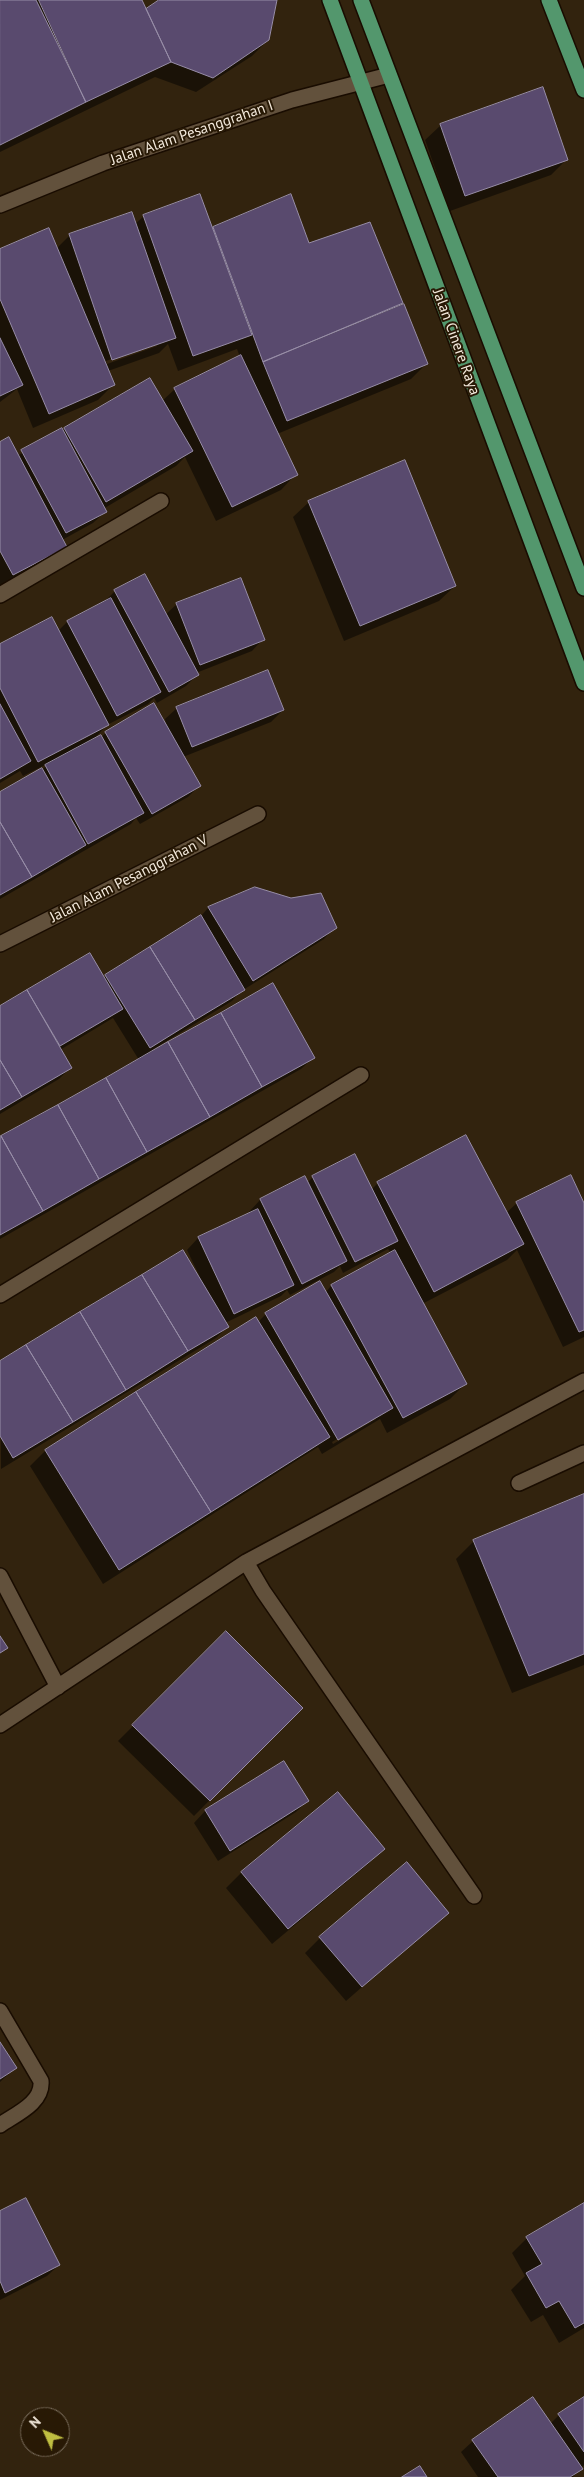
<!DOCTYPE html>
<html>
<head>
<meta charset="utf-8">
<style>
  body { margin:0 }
  #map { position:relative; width:584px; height:2477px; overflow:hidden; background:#32230e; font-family:"PT Sans",sans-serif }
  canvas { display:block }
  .north { position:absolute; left:20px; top:2407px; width:50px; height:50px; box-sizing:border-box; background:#281905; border:1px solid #796c5b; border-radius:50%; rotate:314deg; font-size:14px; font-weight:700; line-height:20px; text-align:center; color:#f3e9dc }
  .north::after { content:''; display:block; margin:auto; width:18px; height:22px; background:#bfbe41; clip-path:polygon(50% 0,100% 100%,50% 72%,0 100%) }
</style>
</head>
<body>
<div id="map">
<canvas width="584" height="2477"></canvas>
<div class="north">N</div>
</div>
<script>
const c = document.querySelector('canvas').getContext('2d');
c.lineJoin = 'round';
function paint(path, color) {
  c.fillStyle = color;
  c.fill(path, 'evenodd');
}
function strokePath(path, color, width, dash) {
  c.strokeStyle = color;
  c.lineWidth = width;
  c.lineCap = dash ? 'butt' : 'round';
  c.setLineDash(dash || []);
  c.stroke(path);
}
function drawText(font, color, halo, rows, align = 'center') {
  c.font = font + ' "PT Sans",sans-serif';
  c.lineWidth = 4;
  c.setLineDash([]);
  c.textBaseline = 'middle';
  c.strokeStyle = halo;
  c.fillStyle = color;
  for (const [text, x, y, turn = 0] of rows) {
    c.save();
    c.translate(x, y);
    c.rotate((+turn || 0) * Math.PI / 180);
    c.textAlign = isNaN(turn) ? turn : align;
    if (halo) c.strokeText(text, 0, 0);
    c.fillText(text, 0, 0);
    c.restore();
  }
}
paint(new Path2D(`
  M0,0h140l6,11 15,-11h115l-8,40 -16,16 -56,36 -41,-15 -155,75z
  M441,125l125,35 -15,15 -101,36 -25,-71z
  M290,196l18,49 61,-21 57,140 -15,15 -134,55 19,40 -15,16 -65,31 -31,-64 -9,9 -73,43 2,3 -12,11 -31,17 3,6 -15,16 -50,26v-144l17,12 132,-76 13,21 13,-12 65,-32 -3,-8 -59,22 -10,-27 -9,9 -51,18 5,14 -15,15 -65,28 -16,-39 -17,13v-151l56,-2 14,-14 65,-11 9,-8 68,13zM157,343v3l-50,18 -1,-3z
  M309,502l146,84 -16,15 -95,40 -51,-124z
  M115,591l50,24 12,-11 86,35 -11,12 -56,22 1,2 -11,11 -29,17 -3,-5 -6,6 -41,21 -15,16 9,-4 5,-4 61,-5 -2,-9 12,-11 106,2 -12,12 -88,35 16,29 -11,11 -48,27 -4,-6 -5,6 -131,75v-105l42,-24 7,-7 -26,13 -3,-5 -20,12v-137l58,-15 9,-9 36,-19z
  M255,889l80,38 -11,12 -84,53 -8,9 -80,49 1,2 160,6 -12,11 -301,170v-101l139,-78 -26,-42 -53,32 10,18 -11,11 -59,35v-107l89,-53 14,24 98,-62 7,-8z
  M313,1177l58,13 7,-7 128,30 11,-10 67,2v132l-21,10 -46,-97 -10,10 -85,44 43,80 -15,15 -63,34 -7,-14 -58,35 -4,-7 -215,137 -73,-118 15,-15 212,-128 9,-9 53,-31 6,10 6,-7 60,-33 -3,-4 -45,24 -3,-7 -6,6 -44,23 -3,-5 -6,6 -56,27 2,4 -11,11 -215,131 -1,-106 199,-88 -12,-25 11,-12 52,-24 -1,-2 11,-12 44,-22 3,5zM374,1417l2,2 -43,25 -1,-2z
  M584,1495v170l-72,28 -56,-134 18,-18z
  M226,1633l75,75 -107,108 -76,-75z
  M284,1762l24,38 -12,12 -78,49 -24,-38 11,-12z
  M337,1793l46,56 -15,15 -96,80 -46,-56 15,-15z
  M448,1912l-102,89 -41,-48 15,-15z
  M0,2044l15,24 -15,14z
  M584,2205v123l-25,15 -16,-28 -12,7 -20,-32 14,-14 -13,-23 15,-15z
  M0,2213l59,52 -12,11 -47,24z
  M584,2398v67l-11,12h-95l-17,-25 12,-11 77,-17 9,-9z`), '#0007');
const building = new Path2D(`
  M0,0h36l50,102 -86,43z
  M39,0h103l29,62 -85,40z
  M159,0h118l-8,40 -56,38 -42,-16 -25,-53z
  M543,87l25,73 -103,36 -25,-72z
  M200,194l52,141 -59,21 -50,-141z
  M291,194l18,49 61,-21 33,81 -140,59 -50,-135z
  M132,212l44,126 -64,22 -43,-126z
  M49,228l66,157 -66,29 -49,-115v-50z
  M404,304l24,60 -141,57 -24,-59z
  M0,338l23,47 -23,11z
  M241,355l57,120 -66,32 -58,-119z
  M150,378l43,73 -87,51 -42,-74z
  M62,428l45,84 -41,21 -45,-83z
  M9,437l58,110 -54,28 -13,-24v-109z
  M405,460l51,126 -96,40 -52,-125z
  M145,574l54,101 -30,17 -55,-102z
  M241,578l24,62 -65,25 -24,-62z
  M111,598l50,94 -44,24 -50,-95z
  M52,617l57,108 -71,37 -38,-74v-44z
  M268,670l16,40 -92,37 -16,-40z
  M154,703l47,83 -49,28 -47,-82z
  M0,704l31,57 -31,18z
  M101,735l43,78 -56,31 -43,-79z
  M42,768l44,77 -54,32 -32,-55v-30z
  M0,822l32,55 -32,18z
  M255,887l36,11 30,-5 16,35 -84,53 -45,-74z
  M201,915l44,75 -50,30 -45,-73z
  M150,947l45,73 -45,28 -45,-73z
  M90,953l33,56 -63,37 -33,-56z
  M273,983l42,75 -53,29 -41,-74z
  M27,990l45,78 -50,29 -22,-37v-54z
  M221,1013l41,74 -52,30 -42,-75z
  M168,1042l42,75 -63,35 -41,-74z
  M0,1060l22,37 -22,13z
  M106,1078l41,74 -48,27 -41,-74z
  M58,1105l41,74 -56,32 -42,-75z
  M466,1135l58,109 -90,48 -57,-110z
  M1,1136l42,75 -43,24v-98z
  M355,1154l43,87 -43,21 -43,-86z
  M571,1175l13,28v127l-5,2 -63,-130z
  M305,1176l42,85 -45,23 -42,-85z
  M258,1209l36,76 -60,29 -36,-77z
  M183,1250l46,77 -41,24 -46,-76z
  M395,1250l72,134 -64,34 -72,-133z
  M142,1275l46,76 -62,39 -46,-78z
  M320,1281l73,127 -55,32 -73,-127z
  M80,1312l46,78 -53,32 -47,-77z
  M256,1317l74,120 -119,75 -75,-120z
  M26,1345l47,77 -60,36 -13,-22v-75z
  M136,1392l75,120 -92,58 -74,-120z
  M584,1494v160l-55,22 -56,-136z
  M226,1631l77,77 -93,93 -78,-76z
  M0,1636l8,12 -8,5z
  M284,1761l25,40 -79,50 -25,-41z
  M338,1792l47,57 -97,80 -47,-57z
  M407,1862l42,51 -87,74 -43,-50z
  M0,2042l17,26 -17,11z
  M26,2198l34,67 -55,28 -5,-12v-70z
  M584,2203v120l-9,5 -16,-27 -13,7 -20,-35 16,-9 -16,-27z
  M533,2397l50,72 -13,8h-72l-26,-37z
  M584,2397v55l-26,-38z
  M420,2466l7,11h-25z`);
paint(building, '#594a6e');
strokePath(building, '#978da7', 1);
const minor = new Path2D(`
  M0,205l103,-42 189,-63 97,-25
  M0,595l161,-94
  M0,944l258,-130
  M0,1295l361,-220
  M519,1483l65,-30
  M246,1562l17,29 211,305
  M0,1576l58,111
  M0,1725l246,-163 338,-181
  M0,2011l41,70c2,22 -25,33 -41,44`);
const major = new Path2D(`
  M330,0l254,683
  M361,0l223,588
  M549,0l35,90`);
strokePath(minor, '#190c00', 18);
strokePath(major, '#190c00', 18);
strokePath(minor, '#62513c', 15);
strokePath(major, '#53976d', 15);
drawText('15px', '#f3e9dc', '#281905', [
  ["Jalan Alam Pesanggrahan I",192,133,-19],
  ["Jalan Cinere Raya",456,342,70],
  ["Jalan Alam Pesanggrahan V",129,879,-27]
]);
</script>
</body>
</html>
